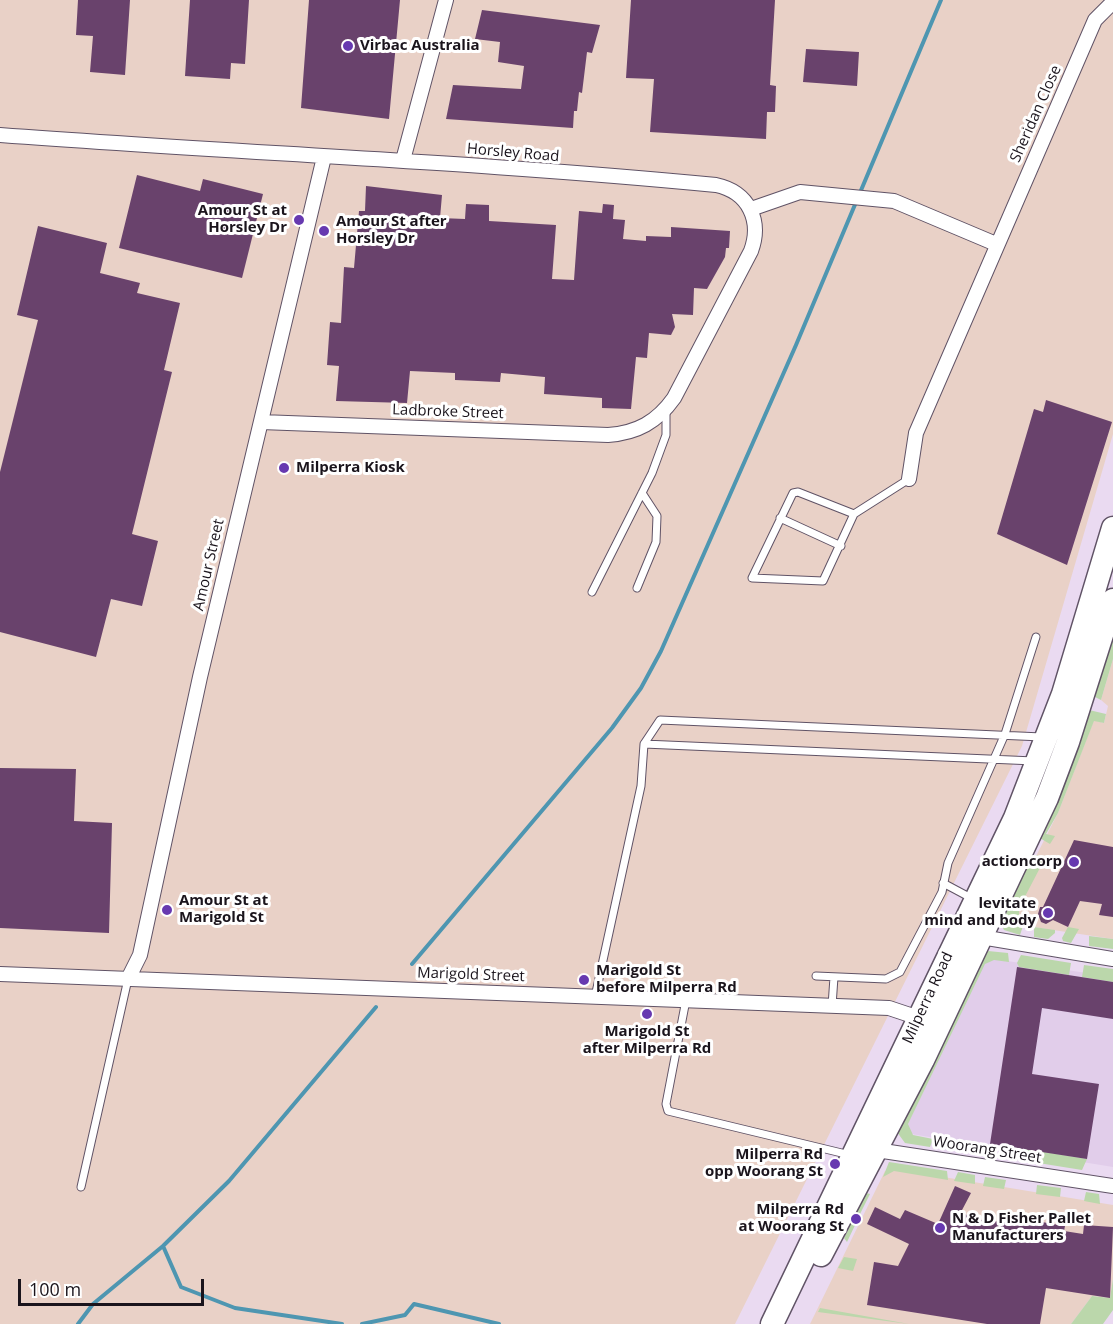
<!DOCTYPE html>
<html>
<head>
<meta charset="utf-8">
<style>
  body { margin:0 }
  #map { position:relative; width:1113px; height:1324px; overflow:hidden; background:#eadaf1; font-family:"Open Sans",sans-serif }
  canvas { display:block }
  .scale { position:absolute; left:18px; top:1279px; width:186px; height:27px; box-sizing:border-box; border:3px solid #1a141c; border-top:0; padding-left:8px; font-size:18px; line-height:21px; white-space:nowrap; color:#1a141c; -webkit-text-stroke:4px #fff; paint-order:stroke }
</style>
</head>
<body>
<div id="map">
<canvas width="1113" height="1324"></canvas>
<div class="scale">100 m</div>
</div>
<script>
const c = document.querySelector('canvas').getContext('2d');
c.lineJoin = 'round';
function paint(path, color) {
  c.fillStyle = color;
  c.fill(path, 'evenodd');
}
function strokePath(path, color, width, dash) {
  c.strokeStyle = color;
  c.lineWidth = width;
  c.lineCap = dash ? 'butt' : 'round';
  c.setLineDash(dash || []);
  c.stroke(path);
}
function drawText(font, color, halo, rows, align = 'center') {
  c.font = font + ' "Open Sans",sans-serif';
  c.lineWidth = 6;
  c.setLineDash([]);
  c.textBaseline = 'middle';
  c.strokeStyle = halo;
  c.fillStyle = color;
  for (const [text, x, y, turn = 0] of rows) {
    c.save();
    c.translate(x, y);
    c.rotate((+turn || 0) * Math.PI / 180);
    c.textAlign = isNaN(turn) ? turn : align;
    if (halo) c.strokeText(text, 0, 0);
    c.fillText(text, 0, 0);
    c.restore();
  }
}
paint(new Path2D(`
  M994,959l119,18v190l-202,-33 -4,-9 78,-164z`), '#e1cdea');
paint(new Path2D(`
  M0,0h1113v434l-91,312 -287,578h-735z
  M1113,659v280l-93,-14 -11,-16 49,-96 36,-93 10,3 4,-17 -7,-6z
  M885,1171h22l206,34v74l-3,19 -18,-2 -21,28h-261z`), '#e9d1c7');
paint(new Path2D(`
  M1113,633v26l-12,41 -8,-4z
  M1089,710l17,4 -2,9 -10,-2 -36,92 -12,21 9,2 -5,8 -12,-7z
  M1030,854l9,2 3,8 -23,44v8l5,7 -4,12 -16,-5 -5,-10z
  M1034,927l21,3v3l-7,6 -14,-2z
  M1068,927l11,2 -8,14 -8,-2 -1,-3z
  M1089,936l24,3v10l-24,-3z
  M988,951l20,2 1,9 -15,-2 -9,4 -77,160 5,11 20,4 -3,8 -25,-4 -8,-11 86,-178z
  M1021,955l50,8 -2,12 -50,-8 -2,-4z
  M1084,965l29,4v13l-31,-5z
  M947,1141l42,7 1,-4h3l-1,12 -45,-7z
  M1002,1145l85,14 -5,11 -81,-13z
  M889,1162l58,9 1,9 -54,-9 -11,6z
  M958,1172l17,3v9l-21,-3z
  M985,1177l21,3 -2,9 -21,-3z
  M1037,1185l24,3 -1,9 -24,-3z
  M1086,1192l13,2 1,10 -16,-3z
  M866,1193l4,1 -12,24 -3,1 2,2 -10,21 -3,-4z
  M844,1257l13,2 -4,12 -15,-3z
  M1113,1279v31l-10,14h-32l21,-28 18,2z
  M820,1308l89,16 -91,-12z`), '#bbd7ab');
strokePath(new Path2D(`
  M412,964l200,-236 29,-40 20,-37 135,-306 145,-345
  M163,1246l18,41 54,21 107,16
  M78,1324l15,-20 70,-58 66,-65 147,-174
  M362,1324l43,-9 9,-11 85,20`), '#4e96b1', 4);
paint(new Path2D(`
  M78,0h52l-5,75 -35,-3 3,-36 -17,-1z
  M190,0h59l-4,64 -14,-1 -1,16 -45,-3z
  M309,0h91l-11,119 -88,-11z
  M631,0h144l-5,85 6,1 -1,26h-8l-1,27 -116,-7 4,-53 -28,-1z
  M482,10l118,15 -8,28 -5,-1 -5,41 -3,-1 -2,19h-3l-1,17 -127,-9 7,-34 68,4 3,-23 -26,-4 2,-20 -25,-3z
  M806,49l53,3 -2,34 -54,-4z
  M137,175l63,16 3,-12 60,15 -21,84 -123,-30z
  M366,186l76,9 -2,23 25,1 1,-15 23,1v16l67,4 -4,54 22,1 5,-69 23,2 1,-9 11,1 -1,14 12,1 -2,19 23,2v-5l25,1v-10l59,4 -1,17h-3l-1,9 -18,32 -13,-1 -1,27 -21,-1 3,13 -4,8 -22,-2 -2,25 -11,-1 -5,52 -29,-1v-10l-58,-4 1,-17 -44,-4 -1,9 -45,-2v-7l-45,-2 -3,32 -71,-2 3,-35 -12,-1 3,-43 11,1 3,-56 10,1 5,-57h6z
  M38,226l69,17 -7,30 40,10 -3,10 43,10 -16,67 8,2 -40,162 26,7 -16,65 -31,-7 -15,58 -96,-25v-160l38,-152 -21,-5z
  M1046,400l66,22 -45,143 -70,-31 37,-125 9,3z
  M0,768l76,1 -2,52 38,2 -3,110 -109,-5z
  M1074,840l39,7v70l-14,-2 3,-11 -22,-3 -12,26 -15,-7 -7,4 -5,-2 -3,-8 2,-7h3z
  M1017,967l96,15v37l-71,-11 -10,66 67,10 -12,75 -97,-15z
  M955,1186l16,7 -10,19 16,8 58,4 1,-3 29,5 -1,5 19,3 1,-9 29,2 -3,71 -64,-10 -6,36h-53l-120,-19 7,-43 24,4 11,-22 -42,-20 8,-17 25,12 5,-9 33,14z`), '#69426c');
const service = new Path2D(`
  M854,514l-31,67 -71,-3 41,-85 5,-1 56,22 55,-35
  M780,518l61,28
  M637,588l19,-46 1,-26 -15,-23
  M592,592l60,-119 14,-38v-25
  M644,744l390,17
  M943,883l30,16
  M816,976l70,3 14,-7 42,-80 6,-29 57,-129 31,-97
  M595,997l46,-211 3,-42 16,-24 382,17
  M686,1000l-20,104 2,7 182,44
  M832,1006l2,-29
  M81,1187l47,-208`);
const minor = new Path2D(`
  M0,135c239,18 478,27 716,50 33,7 46,36 35,66l-77,147c-17,24 -37,35 -66,37l-347,-13
  M403,160l43,-160
  M751,209l49,-17 94,9 102,43
  M909,479l7,-46 179,-413 18,-18
  M981,937l132,22
  M0,974l889,34 36,12
  M128,979l12,-24 60,-278 124,-520
  M870,1149l243,37`);
const trunk = new Path2D(`
  M821,1255l102,-195 124,-262 21,-56 45,-142
  M772,1324l243,-506 48,-124 50,-166`);
strokePath(service, '#605366', 9);
strokePath(minor, '#605366', 16);
strokePath(trunk, '#605366', 25);
strokePath(service, '#fff', 7);
strokePath(minor, '#fff', 14);
strokePath(trunk, '#fff', 22);
for (const [x, y, r, color] of [
  [348,46,6,"#6739b0"],
  [299,220,6,"#6739b0"],
  [324,231,6,"#6739b0"],
  [284,468,6,"#6739b0"],
  [1074,862,6,"#6739b0"],
  [167,910,6,"#6739b0"],
  [1048,913,6,"#6739b0"],
  [584,980,6,"#6739b0"],
  [647,1014,6,"#6739b0"],
  [835,1164,6,"#6739b0"],
  [856,1219,6,"#6739b0"],
  [940,1228,6,"#6739b0"]
]) {
  const dot = new Path2D();
  dot.arc(x, y, r, 0, 2 * Math.PI);
  c.fillStyle = color;
  c.fill(dot);
  strokePath(dot, '#fff', 2);
}
drawText('bold 15px', '#1a141c', '#fff', [
  ["Virbac Australia",360,46],
  ["Amour St at",287,211,"right"],
  ["Horsley Dr",287,228,"right"],
  ["Amour St after",336,222],
  ["Horsley Dr",336,239],
  ["Milperra Kiosk",296,468],
  ["actioncorp",1062,862,"right"],
  ["Amour St at",179,901],
  ["Marigold St",179,918],
  ["levitate",1036,904,"right"],
  ["mind and body",1036,921,"right"],
  ["Marigold St",596,971],
  ["before Milperra Rd",596,988],
  ["Marigold St",647,1032,"center"],
  ["after Milperra Rd",647,1049,"center"],
  ["Milperra Rd",823,1155,"right"],
  ["opp Woorang St",823,1172,"right"],
  ["Milperra Rd",844,1210,"right"],
  ["at Woorang St",844,1227,"right"],
  ["N & D Fisher Pallet",952,1219],
  ["Manufacturers",952,1236]
], 'left');
drawText('15px', '#1a141c', '#fff', [
  ["Sheridan Close",1036,114,-66],
  ["Horsley Road",513,153,5],
  ["Ladbroke Street",448,412,2],
  ["Amour Street",209,565,-77],
  ["Marigold Street",471,975,2],
  ["Milperra Road",928,998,-65],
  ["Woorang Street",987,1150,9]
]);
</script>
</body>
</html>
